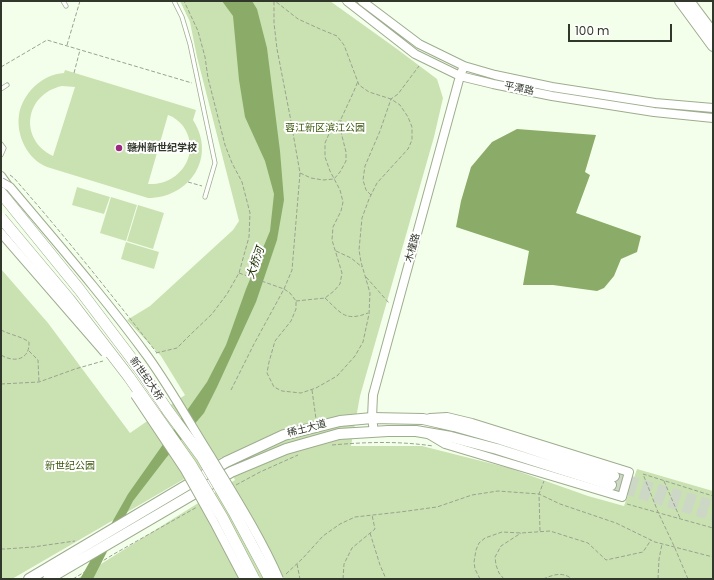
<!DOCTYPE html>
<html>
<head>
<meta charset="utf-8">
<style>
  body { margin:0 }
  #map { position:relative; width:714px; height:580px; overflow:hidden; background:#f4ffeb; font-family:Poppins,sans-serif }
  canvas { display:block }
  .frame { position:absolute; inset:0; border:2px solid #31382b; pointer-events:none }
  .scale { position:absolute; left:568px; top:24px; width:104px; height:18px; box-sizing:border-box; border:2px solid #31382b; border-top:0; padding-left:5px; font-size:12px; line-height:14px; white-space:nowrap; color:#31382b; -webkit-text-stroke:3px #fff; paint-order:stroke }
</style>
</head>
<body>
<div id="map">
<canvas width="714" height="580"></canvas>
<div class="frame"></div>
<div class="scale">100 m</div>
</div>
<script>
const c = document.querySelector('canvas').getContext('2d');
c.lineJoin = 'round';
function paint(path, color) {
  c.fillStyle = color;
  c.fill(path, 'evenodd');
}
function strokePath(path, color, width, dash) {
  c.strokeStyle = color;
  c.lineWidth = width;
  c.lineCap = dash ? 'butt' : 'round';
  c.setLineDash(dash || []);
  c.stroke(path);
}
function drawText(font, color, halo, rows, align = 'center') {
  c.font = font + ' Poppins,"Noto Sans SC",sans-serif';
  c.lineWidth = 4;
  c.setLineDash([]);
  c.textBaseline = 'middle';
  c.strokeStyle = halo;
  c.fillStyle = color;
  for (const [text, x, y, turn = 0] of rows) {
    c.save();
    c.translate(x, y);
    c.rotate((+turn || 0) * Math.PI / 180);
    c.textAlign = isNaN(turn) ? turn : align;
    if (halo) c.strokeText(text, 0, 0);
    c.fillText(text, 0, 0);
    c.restore();
  }
}
paint(new Path2D(`
  M180,1h150l67,48 40,30 6,19 -9,39 -74,259 -9,50h71l87,22 79,28 36,10 13,-37 76,22v88h-636l158,-99 -13,-23 -210,122h-11v-310l47,54 82,110 55,-38 -24,-39 -34,-36 23,-14 83,-76 6,-9 -42,-164 -7,-35z
  M65,70l131,40 -3,10c24,37 -3,78 -45,78l-101,-31c-20,-8 -31,-32 -28,-52 3,-21 23,-41 45,-42zM62,86l13,1 -22,69c-35,-17 -28,-62 9,-70zM168,115c6,2 11,6 15,11 19,27 -3,60 -35,58z
  M77,187l33,10 -6,17 -32,-9z
  M111,197l26,8 -11,36 -26,-8z
  M138,205l26,8 -11,36 -26,-8z
  M126,242l33,10 -5,17 -33,-10z`), '#cae2b2');
paint(new Path2D(`
  M222,1h30l5,8 10,39 13,103 4,49 -7,40 -21,62 -39,85 -13,26 -38,45 -33,43 -40,78h-13l48,-85 79,-112 19,-37 20,-56 24,-58 4,-37 -9,-33 -20,-44 -6,-37 -6,-64z
  M517,129l79,6 -11,37 5,3 -14,38 65,23 -4,16 -16,7 -7,17 -10,12 -7,3 -44,-6h-30l6,-34 -73,-24 5,-26 10,-34 21,-25z`), '#8bac68');
strokePath(new Path2D(`
  M614,476l99,29
  M611,485l102,31`), '#cdd7c5', 10, [10, 5]);
const service = new Path2D(`
  M63,1l3,5
  M174,1l8,16 8,27 25,119 -10,34
  M1,89l6,-4
  M1,144l3,4 -3,7`);
const tertiary = new Path2D(`
  M347,1l68,53 45,22 33,8 59,12 102,16 59,6
  M362,1l57,43 45,22 31,9 57,12 103,16 58,5
  M1,176l8,11
  M374,432l-2,-14 1,-23 87,-319 4,-10
  M430,435l15,9 177,53 7,-25 -157,-49 -25,-6 -17,1`);
const secondary = new Path2D(`
  M680,1l33,45
  M689,1l24,32
  M29,579l197,-117 58,-27 56,-14 32,-3 51,1 31,7 46,13 114,37
  M48,579l183,-107 55,-23 53,-15 49,-3h28l35,6 46,12 114,36`);
strokePath(service, '#9dad8e', 5);
strokePath(tertiary, '#9dad8e', 10);
strokePath(secondary, '#9dad8e', 12);
strokePath(new Path2D(`
  M67,45l13,-44
  M1,67l46,-27 145,43
  M74,73l6,-23
  M300,173l11,5 12,2 11,-1 6,-7 6,-11v-9l-6,-24 1,-8
  M10,175l4,3c50,57 97,116 143,175
  M188,182l14,4
  M371,195l-5,-5 -3,-10 2,-14 15,-35 11,-32 7,-5 21,-28
  M336,251l15,7 11,9
  M239,273l45,16 6,4 6,8v8l-5,12 -16,20 -6,21 -2,11 7,14 8,4 19,2 15,-5 21,-12 18,-20 8,-14 6,-28 1,-21 -9,-31 -2,-12 3,-32 7,-19 8,-16 31,-34 4,-9v-13l-4,-10 -8,-12 -9,-6 -22,-7 -10,-7 -15,-40 -7,-9 -17,-7 -22,-10 -23,-18
  M366,277l23,26
  M325,298c16,15 20,24 43,15
  M296,301l29,-3 9,-7 6,-7 2,-11 -10,-33 1,-13 8,-16 2,-9 -3,-12 -10,-19 -5,-14v-14l7,-16 9,-8 13,-28 4,-10
  M1,330c9,5 20,6 28,12 1,18 -15,21 -28,13
  M29,351l9,9 1,22
  M156,353l21,-5 14,-14 21,-20 15,-20 12,-21 10,-36 1,-24 -8,-31 -10,-19 -7,-18 -17,-67 -3,-21 -7,-26 -14,-30
  M1,384l38,-2 36,-13 28,-8
  M231,390l23,-46 30,-55 8,-19 8,-97 -10,-57 -13,-67 -3,-26v-21
  M312,390l4,29
  M332,445c34,-3 67,-4 101,1
  M664,481l16,37
  M236,485l24,-13 38,-17
  M627,504l86,24
  M713,525v4
  M540,531l-1,-37 5,-13
  M370,533l10,32 6,14
  M1,549h4l28,-2 42,-6
  M297,564l3,15
  M286,574l17,-16 20,-22 17,-12 15,-7 45,-5 37,-5 35,-12 26,-4 41,3 21,10 56,19 39,19 58,15
  M73,579l41,-25 83,-47
  M343,579l1,-15 8,-16 23,-19 -3,-14
  M480,579l-5,-10 -1,-7 2,-12 3,-7 6,-5 17,-6 19,1 29,-2 38,12 18,17 37,-8 8,-12
  M504,579l-5,-6 -3,-8 -1,-8 6,-11 20,-13
  M543,579c10,-4 19,-8 29,0
  M658,579l1,-20 3,-15
  M688,579l-14,-33 -16,-34 -15,-38 70,22`), '#99a291', 1, [4, 2]);
strokePath(service, '#fff', 3.5);
strokePath(tertiary, '#fff', 8);
strokePath(secondary, '#fff', 10);
const tertiaryBridge = new Path2D(`
  M1,182l9,5c47,56 95,111 138,170 23,32 42,67 63,100 24,40 49,79 68,122
  M1,233l104,120
  M135,395l50,75 29,52 30,57`);
const trunkBridge = new Path2D(`
  M1,193l78,96 62,82 27,40 34,46 32,55 28,52 8,15
  M1,218l68,81 60,78 62,88 31,52 32,62`);
strokePath(tertiaryBridge, '#9dad8e', 10, []);
strokePath(trunkBridge, '#9dad8e', 12, []);
strokePath(tertiaryBridge, '#fff', 8);
strokePath(trunkBridge, '#fff', 11);
for (const [x, y, r, color] of [
  [119,148,4,"#9e2881"]
]) {
  const dot = new Path2D();
  dot.arc(x, y, r, 0, 2 * Math.PI);
  c.fillStyle = color;
  c.fill(dot);
  strokePath(dot, '#fff', 1.5);
}
drawText('10px', '#31382b', '#fff', [
  ["平潭路",519,89,11],
  ["木槿路",413,248,-74],
  ["新世纪大桥",146,379,55],
  ["稀土大道",307,429,-15]
]);
drawText('10px', '#39560a', '#fff', [
  ["蓉江新区滨江公园",325,128],
  ["新世纪公园",70,466]
]);
drawText('bold 10px', '#31382b', '#fff', [
  ["赣州新世纪学校",127,148]
], 'left');
drawText('italic 11px', '#1c3000', '#fff', [
  ["大桥河",256,263,-71]
]);
</script>
</body>
</html>
